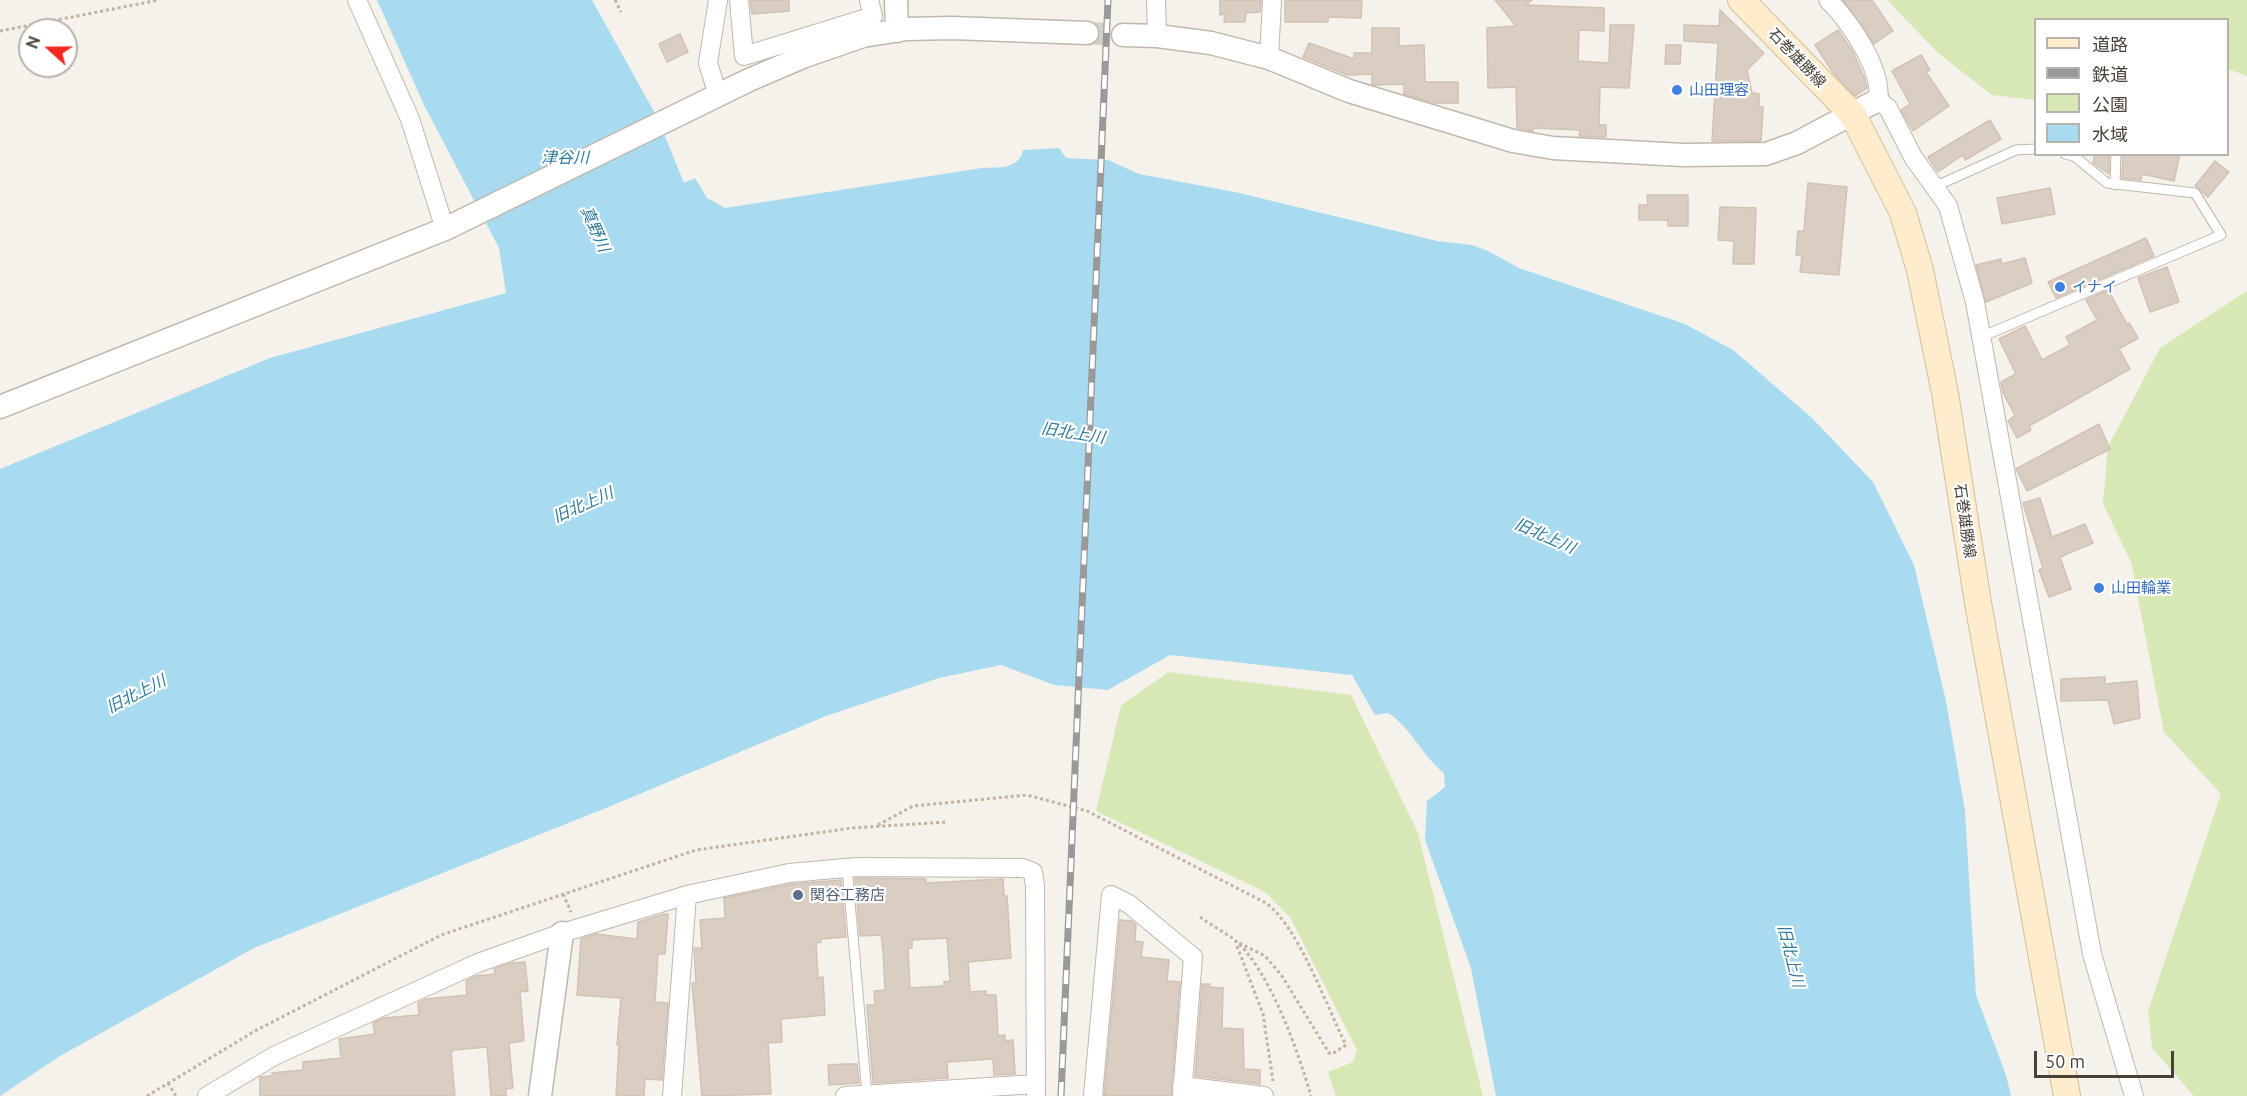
<!DOCTYPE html>
<html>
<head>
<meta charset="utf-8">
<style>
  body { margin:0 }
  #map { position:relative; width:2247px; height:1096px; overflow:hidden; background:#f5f1eb; font-family:Ubuntu,"Noto Sans JP",sans-serif }
  canvas { display:block }
  .legend { position:absolute; left:2034px; top:18px; width:195px; height:138px; box-sizing:border-box; background:#fff; border:2px solid #b6b3af; margin:0; padding:8px 10px; list-style:none; font-size:18px; color:#494138 }
  .legend li { display:flex; align-items:center; gap:12px; height:30px }
  .legend b { width:30px; border:2px solid #b6b3af }
  .north { position:absolute; left:18px; top:18px; width:60px; height:60px; box-sizing:border-box; background:#fff; border:2px solid #b6b3af; border-radius:50%; rotate:291deg; font-size:16px; font-weight:700; line-height:24px; text-align:center; color:#494138 }
  .north::after { content:''; display:block; margin:auto; width:21px; height:27px; background:#f62921; clip-path:polygon(50% 0,100% 100%,50% 72%,0 100%) }
  .scale { position:absolute; left:2034px; top:1051px; width:140px; height:27px; box-sizing:border-box; border:3px solid #494138; border-top:0; padding-left:8px; font-size:18px; line-height:21px; white-space:nowrap; color:#494138; -webkit-text-stroke:4px #fff; paint-order:stroke }
</style>
</head>
<body>
<div id="map">
<canvas width="2247" height="1096"></canvas>
<ul class="legend">
<li><b style="height:8px;background:#feeccc"></b>道路</li>
<li><b style="height:8px;background:#999"></b>鉄道</li>
<li><b style="height:16px;background:#d7e8b5"></b>公園</li>
<li><b style="height:16px;background:#a9dbf0"></b>水域</li>
</ul>
<div class="north">N</div>
<div class="scale">50 m</div>
</div>
<script>
const c = document.querySelector('canvas').getContext('2d');
c.lineJoin = 'round';
function paint(path, color) {
  c.fillStyle = color;
  c.fill(path, 'evenodd');
}
function strokePath(path, color, width, dash) {
  c.strokeStyle = color;
  c.lineWidth = width;
  c.lineCap = dash ? 'butt' : 'round';
  c.setLineDash(dash || []);
  c.stroke(path);
}
function drawText(font, color, halo, rows, align = 'center') {
  c.font = font + ' Ubuntu,"Noto Sans JP",sans-serif';
  c.lineWidth = 4.5;
  c.setLineDash([]);
  c.textBaseline = 'middle';
  c.strokeStyle = halo;
  c.fillStyle = color;
  for (const [text, x, y, turn = 0] of rows) {
    c.save();
    c.translate(x, y);
    c.rotate((+turn || 0) * Math.PI / 180);
    c.textAlign = isNaN(turn) ? turn : align;
    if (halo) c.strokeText(text, 0, 0);
    c.fillText(text, 0, 0);
    c.restore();
  }
}
paint(new Path2D(`
  M1887,0h360v76l-19,-7v-49h-192l-1,80 -43,-5 -54,-42z
  M2247,291v805h-53l-42,-48 -4,-37 73,-217 -57,-62 -33,-170 -28,-58 5,-57 52,-99z
  M1168,672l183,23 67,138 65,263h-147l-8,-24 25,-10 4,-12 -67,-133 -25,-25 -169,-81 25,-105z`), '#d7e8b5');
paint(new Path2D(`
  M377,0h215l65,117 27,66 11,-5 12,20 18,10 257,-40c16,-1 37,2 41,-18l36,-2 7,10 42,2 31,14 96,18 202,49 35,4 16,6 31,17 166,56 48,26 78,67 62,65 41,83 32,136 19,110 11,184 30,80 5,21h-515l-25,-128 -46,-128 2,-39 18,-14 -1,-14c-22,-17 -33,-46 -56,-60l-13,2 -23,-40 -182,-20 -62,35 -54,-5 -53,-20 -62,13 -113,38 -220,92 -352,140 -194,108 -60,40v-627l270,-111 236,-65 -7,-45 -75,-143z`), '#a9dbf0');
const building = new Path2D(`
  M750,0h39v11l-37,3z
  M1220,0h41l-1,12 -14,1 -1,9h-21l1,-8 -5,1z
  M1285,0h77l-1,18 -33,-1v5h-43z
  M1495,0h37l-6,5 78,3v23l-25,-1 -1,31 31,2 1,-38h24l-5,63 -29,-1 -1,38h7v12l-27,-1 1,-6 -47,-2v3l-16,-3 -1,-41 -28,1 -1,-60 29,-2z
  M1843,0h29l21,31 -19,13z
  M1720,10l44,43 -17,17 5,23 7,1v13h4l-2,34h-49l6,-98 -34,-2v-16l35,1z
  M1372,28h27v18l25,-1 1,37h33v21h-23l-31,-9v-10l-30,1 -2,-1v-10l-25,1 -44,-18 6,-14 45,16v-6h18z
  M1838,30l15,22 11,25 3,11 -12,8 -21,-22 -19,-29z
  M680,34l8,18 -21,10 -8,-18z
  M1666,45h15l-1,19h-15z
  M1921,55l9,15 -4,2 23,34 -36,25 -12,-21 9,-6 -18,-33z
  M1990,120l11,19 -36,21 -2,-5 -25,17 -10,-15z
  M2095,154h14v20l-16,-11z
  M2123,154h57l-6,27 -32,-7 -1,6 -19,-2z
  M2215,161l14,11 -21,25 -13,-11z
  M1808,183l39,4 -8,88 -39,-3 2,-16 -6,-1 2,-24h6z
  M2050,188l5,26 -53,10 -5,-26z
  M1647,195h41v31h-20v-6h-29v-15h9z
  M1720,207l36,1 -2,56h-21l1,-23 -16,-1z
  M2146,238l8,18 -98,42 -8,-16z
  M2025,258l7,25 -46,19 -10,-37 25,-6 1,5z
  M2167,267l12,35 -29,10 -12,-34z
  M2108,290l19,34 2,-1 9,15 -19,11 11,20 -101,57 2,4 -14,8 -9,-17 7,-6 -12,-22 -2,-11 15,-8 -17,-35 26,-13 17,34 28,-15 -4,-8 31,-17 -11,-20z
  M2099,424l11,25 -83,42 -11,-22z
  M2040,498l12,39 33,-13 8,19 -33,14 11,32 -22,8 -10,-27 4,-2 -20,-65z
  M2105,677v7l32,-3 3,37 -26,6 -6,-24 -47,1v-22z
  M855,878l71,1v4l77,-4 1,17h3l4,62 -43,4 2,30 16,-1v4h10l2,41 7,-1v6l8,-1 2,34 -21,1 -1,-16 -46,3 1,16 -75,5 -6,-78h8l-1,-14 11,-1 -2,-40 -2,-15 -21,1zM947,938l3,43 -6,1v4l-34,2 -2,-40h4v-8z
  M841,880l5,57 -25,2v3l-5,1 2,35 5,-1 2,38 -44,4 1,23 -14,1 3,51 -69,2 -10,-113h4l-2,-35h8l-2,-28 25,-2 -1,-20 67,-14z
  M664,914h4l-3,40h-7l-3,48 13,1 -6,77 -17,-1 -1,17h-28l3,-51h-2l4,-47 -44,-3 4,-56 15,-5 41,5 1,-17z
  M1120,920l12,1 4,4 -1,16 8,1 -2,15 28,3 -2,21 13,1 -9,114h-67z
  M525,962l3,29 -8,1 4,49 -15,2 4,45 -7,1v7h-15l-4,-49 -34,3 -2,3 4,43h-195v-19l12,-1v-3l31,-3v-8l38,-4 -2,-19 36,-5 -2,-11 11,-5 35,-3 -1,-12 8,-4 41,-4 -1,-14 10,-5 19,-2 -1,-5 17,-6z
  M1202,984h8v3l13,1 -1,40 21,1 1,40 16,1v14l-65,-8z
  M845,1064h12l2,19 -30,2 -1,-20z`);
paint(building, '#dacec3');
strokePath(building, '#d1c2b3', 1.5);
strokePath(new Path2D(`
  M1087,33l36,2`), '#d3cec7', 22, [22, 11]);
const service = new Path2D(`
  M2115,185l1,-31
  M1934,187l82,-37 20,-1
  M1981,337l240,-102 -26,-42 -88,-10 -33,-27 -9,-2
  M847,868l20,227`);
const minor = new Path2D(`
  M357,0l53,119 35,110
  M739,0l5,56 129,-40 -4,-16
  M1156,0l1,36
  M1828,0c21,21 55,69 50,100l10,8 25,49 35,49 27,96 117,652 42,142
  M1269,58l3,-58
  M718,96l-10,-33 10,-63
  M1182,1086l82,10
  M207,1096l67,-40 204,-93 84,-30 125,-38 102,-22 68,-6 166,1 10,4 2,14 1,210
  M672,1096l15,-201
  M845,1096l191,-12
  M1093,1096l18,-201 18,9 64,53 -11,139`);
const tertiary = new Path2D(`
  M896,0l1,31
  M1123,35l34,1 54,7 58,15 80,33 164,50 40,7 130,7 83,-1 31,-11 81,-43
  M0,407l445,-178 304,-149 56,-24 58,-20 44,-7 45,-1 135,5
  M540,1096l22,-163`);
const secondary = new Path2D(`
  M1741,0l112,115 50,98 17,57 25,123 33,210 89,493`);
strokePath(service, '#c1b7ad', 11);
strokePath(minor, '#c1b7ad', 20);
strokePath(tertiary, '#c1b7ad', 25);
strokePath(secondary, '#d4be9b', 28);
strokePath(new Path2D(`
  M615,0l6,12
  M0,31l159,-31
  M878,825l35,-19 114,-11 60,16 179,92c32,23 61,104 80,142l-14,9 -3,-1 -47,-77 -17,-20 -30,-15
  M563,894l8,18
  M1200,917c11,8 24,15 35,23 35,31 63,111 76,156
  M1237,946l26,68 10,67
  M168,1083l8,13
  M147,1096l108,-65 186,-96 255,-85 156,-22 96,-6`), '#c2b29f', 3, [3, 3]);
strokePath(service, '#fff', 9);
strokePath(minor, '#fff', 18);
strokePath(tertiary, '#fff', 22);
strokePath(secondary, '#feeccc', 26);
const rail = new Path2D(`
  M1061,1096l47,-1096`);
strokePath(rail, '#999', 7);
strokePath(rail, '#fff', 4.5, [14]);
for (const [x, y, r, color] of [
  [1677,90,6,"#3f7fe0"],
  [2060,287,6,"#3f7fe0"],
  [2099,588,6,"#3f7fe0"],
  [798,895,6,"#5c6f8a"]
]) {
  const dot = new Path2D();
  dot.arc(x, y, r, 0, 2 * Math.PI);
  c.fillStyle = color;
  c.fill(dot);
  strokePath(dot, '#fff', 2);
}
drawText('15px', '#494138', '#fff', [
  ["石巻雄勝線",1797,58,46],
  ["石巻雄勝線",1965,521,82]
]);
drawText('15px', '#366cbe', '#fff', [
  ["山田理容",1689,90],
  ["イナイ",2072,287],
  ["山田輪業",2111,588]
], 'left');
drawText('15px', '#4e5e75', '#fff', [
  ["関谷工務店",810,895]
], 'left');
drawText('italic 16px', '#2d7a9c', '#fff', [
  ["津谷川",565,158],
  ["真野川",595,229,66],
  ["旧北上川",1073,433,9],
  ["旧北上川",583,505,-24],
  ["旧北上川",1545,536,24],
  ["旧北上川",136,694,-27],
  ["旧北上川",1791,956,76]
]);
</script>
</body>
</html>
